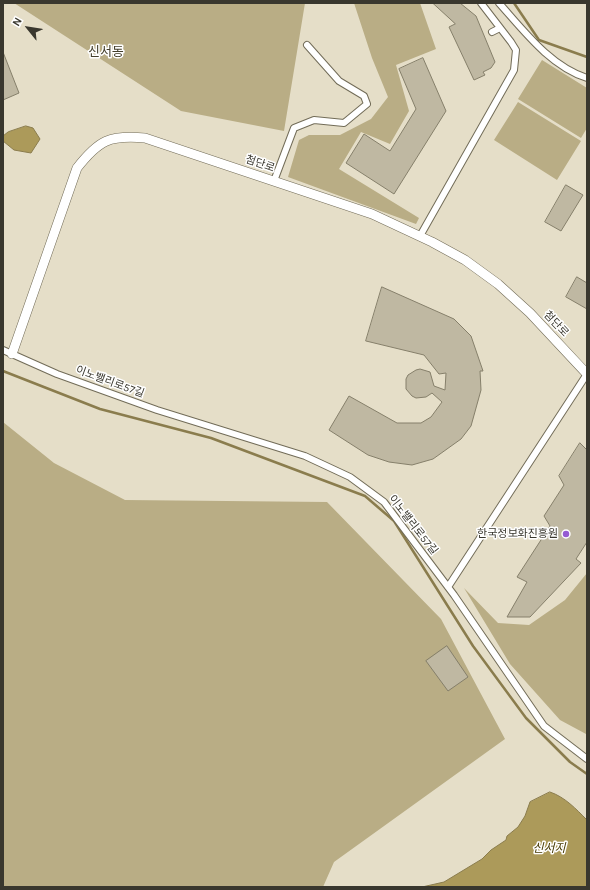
<!DOCTYPE html>
<html>
<head>
<meta charset="utf-8">
<style>
  body { margin:0 }
  #map { position:relative; width:590px; height:890px; overflow:hidden; background:#e5dec8; font-family:Karla,sans-serif }
  canvas { display:block }
  .frame { position:absolute; inset:0; border:4px solid #39372e; pointer-events:none }
  .north { position:absolute; left:8px; top:8px; width:40px; height:40px; -webkit-text-stroke:3px #fff; paint-order:stroke; rotate:300deg; font-size:11px; font-weight:700; line-height:16px; text-align:center; color:#39372e }
  .north::after { content:''; display:block; margin:auto; width:14px; height:18px; background:#39372e; clip-path:polygon(50% 0,100% 100%,50% 72%,0 100%) }
</style>
</head>
<body>
<div id="map">
<canvas width="590" height="890"></canvas>
<div class="frame"></div>
<div class="north">N</div>
</div>
<script>
const c = document.querySelector('canvas').getContext('2d');
c.lineJoin = 'round';
function paint(path, color) {
  c.fillStyle = color;
  c.fill(path, 'evenodd');
}
function strokePath(path, color, width, dash) {
  c.strokeStyle = color;
  c.lineWidth = width;
  c.lineCap = dash ? 'butt' : 'round';
  c.setLineDash(dash || []);
  c.stroke(path);
}
function drawText(font, color, halo, rows, align = 'center') {
  c.font = font + ' Karla,"Noto Sans KR",sans-serif';
  c.lineWidth = 3;
  c.setLineDash([]);
  c.textBaseline = 'middle';
  c.strokeStyle = halo;
  c.fillStyle = color;
  for (const [text, x, y, turn = 0] of rows) {
    c.save();
    c.translate(x, y);
    c.rotate((+turn || 0) * Math.PI / 180);
    c.textAlign = isNaN(turn) ? turn : align;
    if (halo) c.strokeText(text, 0, 0);
    c.fillText(text, 0, 0);
    c.restore();
  }
}
paint(new Path2D(`
  M14,3h291l-21,128 -103,-20z
  M354,3h66l16,46 -40,16 13,46 -19,33 -29,-12 -22,37 80,49 -3,6 -128,-47 11,-37 10,-5h31l31,-16 17,-22 -16,-39z
  M542,60l45,28v40l-6,10 -63,-39z
  M518,102l63,39 -24,39 -63,-40z
  M3,422l51,41 71,37 202,2 114,117 64,120 -171,123 -11,25h-320z
  M587,573v160l-1,1 -26,-14 -50,-56 -46,-76 34,35 31,2 36,-25z`), '#b9ad85');
const water = new Path2D(`
  M26,126l7,2 7,11 -9,14 -17,-3 -11,-9v-5l5,-4z
  M550,792c15,5 26,17 37,28v67h-165l22,-5 38,-23 9,-9 15,-10 1,-4 11,-9 7,-11 5,-14z`);
paint(water, '#ac9a5a');
strokePath(water, '#8a7c4d', 1);
strokePath(new Path2D(`
  M514,3l25,37 48,17
  M3,371l97,38 111,29 154,58 29,25 79,125 53,72 44,44 17,12`), '#8a7c4d', 2.5);
const building = new Path2D(`
  M433,3h27l16,13 19,46 -4,6 -8,4 2,3 -11,5 -25,-53 6,-3z
  M3,52l16,41 -16,7z
  M423,58l23,53 -52,83 -48,-31 18,-29 26,17 26,-42 -17,-40z
  M566,185l17,10 -22,36 -16,-9z
  M577,277l10,6v26l-21,-12z
  M382,287l72,32 17,17 12,35h-3l1,19 -10,36 -10,13 -28,20 -21,6 -23,-3 -21,-7 -39,-25 20,-34 48,27h24l10,-6 11,-15 -10,-9 -6,4 -10,1 -4,-2 -6,-7v-10l2,-4 8,-5 4,-1 10,3 4,14 11,4 1,-17 -7,1 -15,-19 -58,-14z
  M580,443l7,7v92l-11,17 5,4 -51,54h-23l20,-35 -10,-5 33,-51 -6,-10 20,-31 -5,-9z
  M447,646l21,31 -20,14 -22,-30z`);
paint(building, '#bfb8a2');
strokePath(building, '#857f6a', 1);
const street = new Path2D(`
  M499,3c25,28 51,63 88,75
  M492,32l8,-4
  M274,181l20,-53 20,-8 30,3 23,-19 -3,-8 -25,-15 -32,-36
  M420,236l94,-166 2,-20 -5,-8 -30,-39
  M3,350l54,24 100,36 148,46 45,21 34,25 70,93 90,131 43,33
  M448,587l139,-213`);
const secondary = new Path2D(`
  M12,354l65,-186c22,-28 32,-33 68,-30l227,76 60,28 33,18 33,24 32,29 57,61`);
strokePath(street, '#726c58', 8);
strokePath(secondary, '#726c58', 10);
strokePath(street, '#fff', 6);
strokePath(secondary, '#fff', 9);
for (const [x, y, r, color] of [
  [566,534,4,"#955bd3"]
]) {
  const dot = new Path2D();
  dot.arc(x, y, r, 0, 2 * Math.PI);
  c.fillStyle = color;
  c.fill(dot);
  strokePath(dot, '#fff', 1.5);
}
drawText('11px', '#39372e', '#fff', [
  ["첨단로",260,164,19],
  ["첨단로",556,324,47],
  ["이노밸리로57길",110,382,20],
  ["이노밸리로57길",413,525,52]
]);
drawText('11px', '#39372e', '#fff', [
  ["한국정보화진흥원",558,534]
], 'right');
drawText('italic 12px', '#463903', '#fff', [
  ["신서지",549,849]
]);
drawText('13px', '#433e2b', '#fff', [
  ["신서동",106,52]
]);
</script>
</body>
</html>
